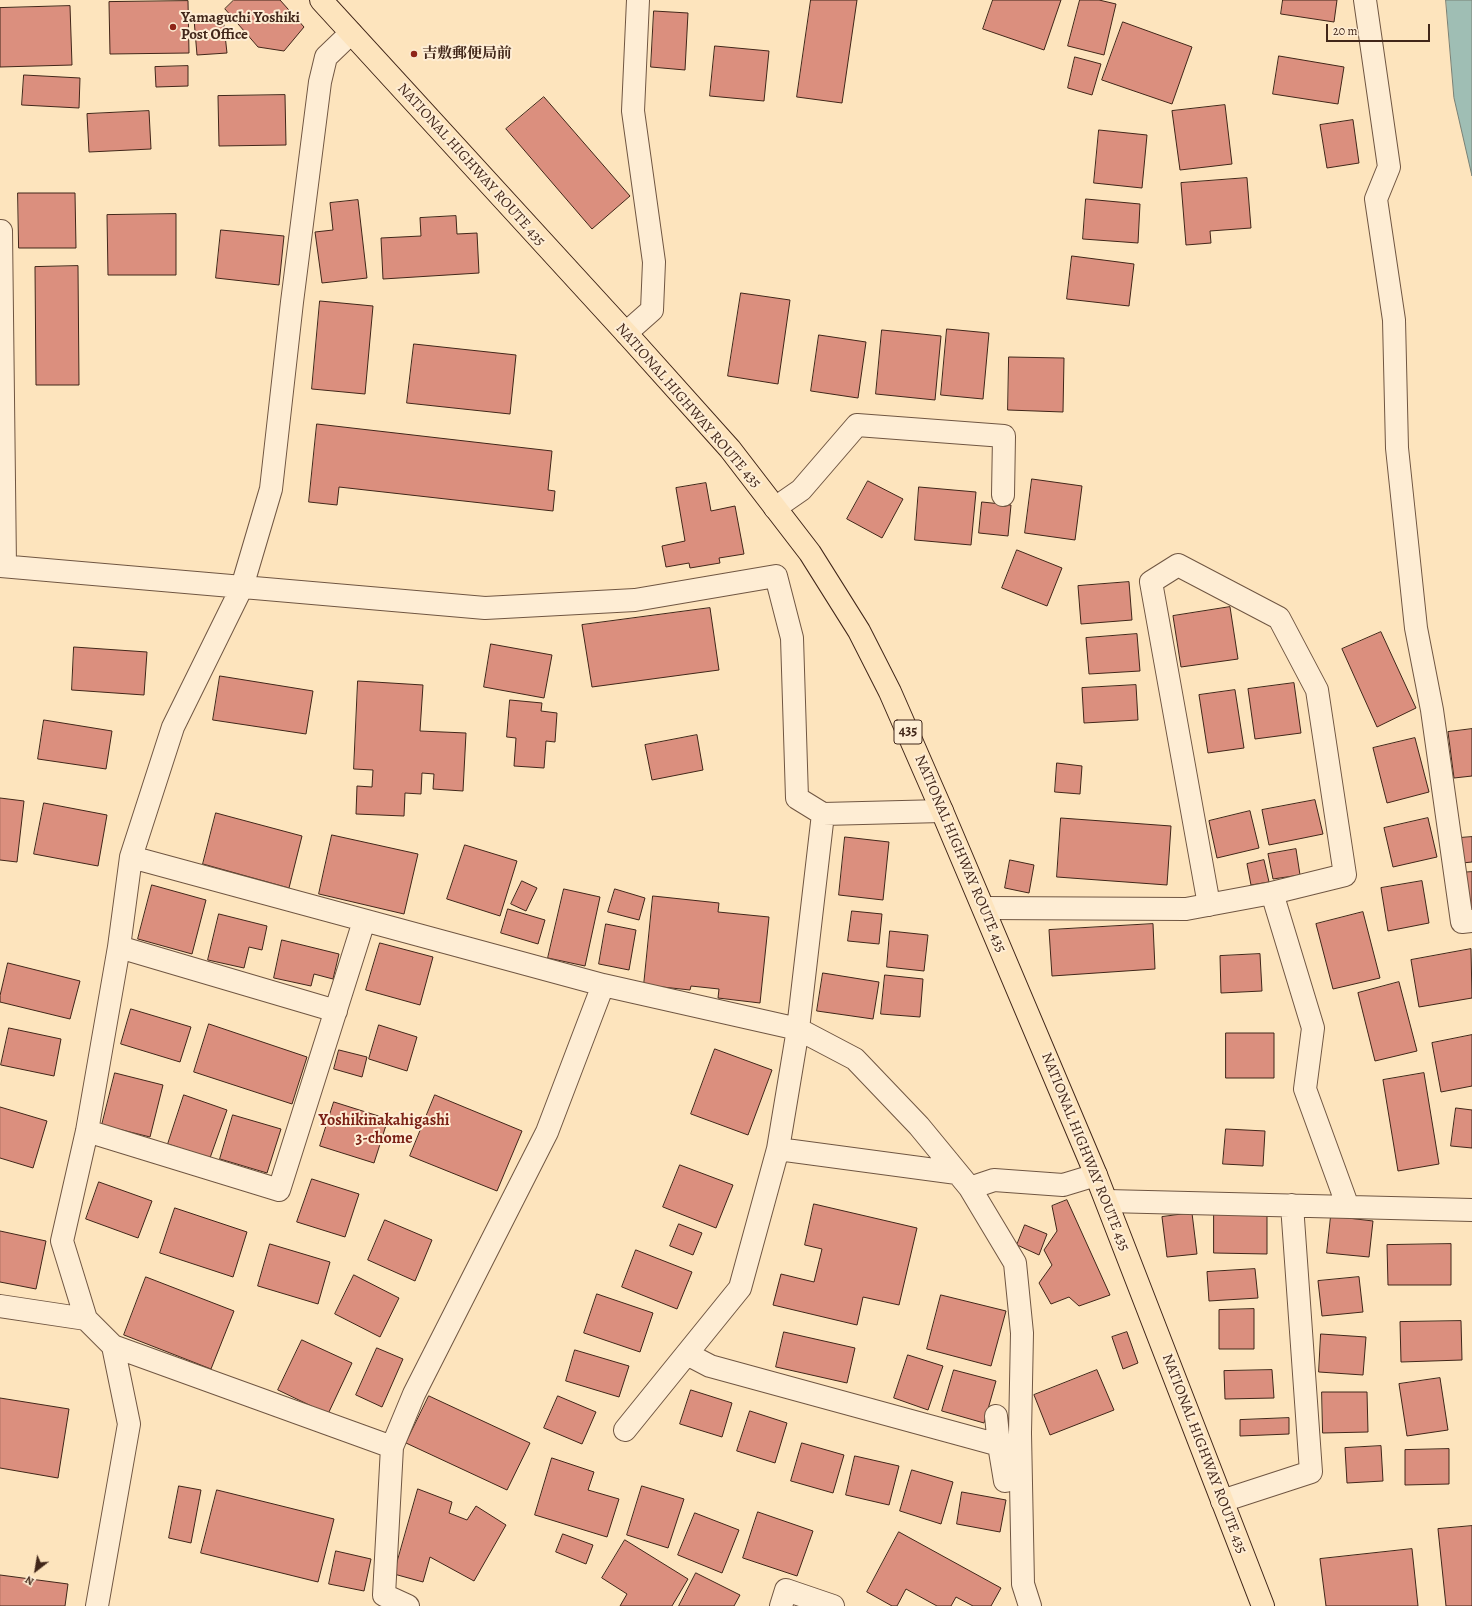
<!DOCTYPE html>
<html>
<head>
<meta charset="utf-8">
<style>
  body { margin:0 }
  #map { position:relative; width:1472px; height:1606px; overflow:hidden; background:#fde4bd; font-family:Alegreya,serif }
  canvas { display:block }
  .north { position:absolute; left:16px; top:1550px; width:40px; height:40px; -webkit-text-stroke:3px #feedd4; paint-order:stroke; rotate:211deg; font-size:11px; font-weight:700; line-height:16px; text-align:center; color:#412619 }
  .north::after { content:''; display:block; margin:auto; width:14px; height:18px; background:#412619; clip-path:polygon(50% 0,100% 100%,50% 72%,0 100%) }
  .scale { position:absolute; left:1326px; top:24px; width:104px; height:18px; box-sizing:border-box; border:2px solid #412619; border-top:0; padding-left:5px; font-size:12px; line-height:14px; white-space:nowrap; color:#412619; -webkit-text-stroke:3px #feedd4; paint-order:stroke }
</style>
</head>
<body>
<div id="map">
<canvas width="1472" height="1606"></canvas>
<div class="north">N</div>
<div class="scale">20 m</div>
</div>
<script>
const c = document.querySelector('canvas').getContext('2d');
c.lineJoin = 'round';
function paint(path, color) {
  c.fillStyle = color;
  c.fill(path, 'evenodd');
}
function strokePath(path, color, width, dash) {
  c.strokeStyle = color;
  c.lineWidth = width;
  c.lineCap = dash ? 'butt' : 'round';
  c.setLineDash(dash || []);
  c.stroke(path);
}
function drawText(font, color, halo, rows, align = 'center') {
  c.font = font + ' Alegreya,"Noto Serif JP",serif';
  c.lineWidth = 4;
  c.setLineDash([]);
  c.textBaseline = 'middle';
  c.strokeStyle = halo;
  c.fillStyle = color;
  for (const [text, x, y, turn = 0] of rows) {
    c.save();
    c.translate(x, y);
    c.rotate((+turn || 0) * Math.PI / 180);
    c.textAlign = isNaN(turn) ? turn : align;
    if (halo) c.strokeText(text, 0, 0);
    c.fillText(text, 0, 0);
    c.restore();
  }
}
const water = new Path2D(`
  M1446,0h26v176l-18,-78z`);
paint(water, '#9fbeb4');
strokePath(water, '#798176', 1);
const building = new Path2D(`
  M234,0h46l24,27 -20,24 -26,-4 -33,-38z
  M811,0h46l-15,103 -45,-6z
  M993,0h68l-17,50 -61,-21z
  M1080,0h19l17,4 -12,51 -36,-9z
  M1283,0h54l-3,22 -53,-8z
  M188,1l1,52 -79,1 -1,-52z
  M70,6l2,59 -72,2v-59z
  M654,11l34,2 -3,57 -34,-3z
  M223,17l4,36 -30,2 -3,-36z
  M1123,22l69,25 -20,57 -70,-24z
  M715,46l54,5 -5,50 -54,-5z
  M1279,56l65,11 -6,37 -65,-10z
  M1075,57l26,7 -9,31 -24,-7z
  M188,66v20l-32,1 -1,-20z
  M24,75l56,3 -1,30 -57,-3z
  M285,95l1,50 -67,1 -1,-50z
  M544,97l86,99 -38,33 -86,-100z
  M1225,105l7,59 -52,6 -8,-59z
  M149,111l2,38 -62,3 -2,-38z
  M1353,120l6,43 -32,5 -7,-43z
  M1099,130l48,5 -5,53 -48,-5z
  M1247,178l4,50 -41,3 1,12 -25,2 -5,-62z
  M18,193h57l1,55h-57z
  M1086,199l54,5 -2,39 -55,-4z
  M358,200l9,78 -45,5 -7,-51 18,-2 -3,-27z
  M176,214v61h-68l-1,-60z
  M456,216l1,18 20,-1 2,40 -96,6 -2,-41 40,-2 -1,-18z
  M221,230l63,6 -5,49 -63,-7z
  M1072,256l62,8 -5,42 -62,-7z
  M78,266l1,119h-43l-1,-118z
  M741,293l49,7 -12,84 -50,-8z
  M320,301l53,5 -8,88 -53,-5z
  M947,329l42,4 -6,66 -42,-4z
  M882,330l59,6 -6,64 -59,-6z
  M819,335l47,7 -8,56 -47,-7z
  M414,344l102,11 -6,59 -103,-11z
  M1009,357l55,1 -1,54 -55,-2z
  M317,424l235,27 -4,39 7,1 -2,20 -214,-24 -2,18 -28,-3z
  M1032,479l50,7 -7,54 -50,-7z
  M868,481l35,18 -21,39 -35,-19z
  M706,483l5,28 24,-5 9,48 -25,4 1,5 -30,5 -1,-5 -23,4 -4,-21 23,-5 -9,-53z
  M919,487l57,5 -5,53 -56,-5z
  M982,502l29,3 -3,31 -29,-3z
  M1017,550l45,18 -15,38 -45,-18z
  M1129,582l3,38 -51,4 -3,-38z
  M1230,607l8,52 -57,8 -8,-51z
  M710,608l9,62 -127,17 -10,-62z
  M1381,632l35,76 -39,19 -35,-78z
  M1137,634l3,37 -51,3 -3,-36z
  M491,644l61,11 -8,43 -60,-11z
  M74,647l73,5 -3,43 -72,-5z
  M220,676l93,15 -7,43 -93,-14z
  M358,681l65,4 -3,46 46,2 -3,58 -30,-2 1,-15 -12,-1 -1,21 -16,-1 -1,23 -48,-2 1,-28 15,1 1,-17 -19,-1z
  M1294,683l7,50 -46,6 -7,-50z
  M1136,685l2,35 -54,3 -2,-35z
  M1235,690l9,58 -36,5 -9,-58z
  M510,700l32,3 -1,8 16,2 -2,29 -9,-1 -2,27 -30,-2 2,-28 -9,-1z
  M44,720l68,11 -6,38 -68,-10z
  M1472,729v47l-18,2 -6,-46z
  M697,735l6,35 -51,10 -7,-35z
  M1415,738l14,54 -42,11 -14,-55z
  M1057,763l25,3 -2,28 -25,-2z
  M0,798l24,3 -7,61 -17,-2z
  M1315,800l8,34 -54,11 -7,-35z
  M44,803l63,12 -9,51 -64,-12z
  M1250,811l9,37 -42,10 -8,-37z
  M216,813l86,23 -13,52 -86,-24z
  M1061,818l110,8 -4,59 -110,-8z
  M1428,818l9,39 -44,10 -9,-39z
  M332,835l86,19 -14,60 -85,-20z
  M845,837l44,5 -6,58 -44,-5z
  M1472,837v25l-10,1 -3,-25z
  M465,845l52,16 -17,55 -53,-17z
  M1296,849l4,26 -27,4 -5,-25z
  M1010,860l24,5 -5,28 -24,-5z
  M1264,860l5,22 -18,3 -4,-21z
  M1472,872v36l-9,1 -4,-36z
  M522,881l15,7 -11,23 -15,-7z
  M1422,881l7,42 -41,8 -7,-43z
  M152,885l54,15 -14,54 -54,-15z
  M564,889l36,8 -15,69 -37,-8z
  M615,889l30,9 -6,22 -31,-8z
  M653,896l66,7 -1,9 51,5 -9,86 -42,-5 1,-9 -28,-3 -1,4 -46,-5z
  M508,909l37,11 -7,24 -37,-11z
  M852,911l30,3 -3,30 -31,-3z
  M1363,912l17,66 -47,11 -17,-65z
  M219,914l48,12 -5,24 -13,-3 -5,21 -36,-8z
  M606,924l30,6 -7,40 -30,-6z
  M1153,924l2,45 -103,7 -3,-46z
  M890,931l38,4 -4,36 -37,-4z
  M282,940l57,14 -6,25 -19,-5 -3,12 -37,-8z
  M380,943l53,14 -13,48 -54,-15z
  M1471,949l1,49 -53,9 -8,-47z
  M1260,954l2,37 -41,2 -1,-37z
  M8,963l72,18 -10,38 -70,-17v-6z
  M823,973l56,9 -6,37 -56,-8z
  M885,975l38,4 -3,38 -39,-3z
  M1399,982l18,69 -42,10 -17,-68z
  M131,1009l60,18 -11,35 -59,-18z
  M209,1024l98,33 -15,47 -98,-32z
  M379,1025l38,12 -10,34 -38,-12z
  M9,1028l52,11 -7,37 -53,-11z
  M1226,1033h48v45h-48z
  M1472,1035v51l-31,6 -9,-49z
  M715,1049l57,21 -24,65 -57,-21z
  M339,1050l28,7 -5,20 -28,-8z
  M115,1073l48,12 -13,52 -48,-12z
  M1424,1073l15,91 -41,7 -15,-91z
  M184,1095l43,15 -17,48 -42,-14z
  M435,1095l87,36 -25,60 -87,-35z
  M334,1102l54,17 -14,44 -54,-17z
  M0,1107l47,14 -14,47 -33,-10z
  M1456,1108l16,2v38l-21,-2z
  M233,1115l48,14 -14,44 -47,-14z
  M1226,1129l39,2 -2,35 -40,-2z
  M680,1165l53,20 -17,43 -53,-21z
  M312,1179l47,15 -14,43 -48,-15z
  M99,1182l53,19 -14,37 -52,-19z
  M1067,1200l43,95 -31,11 -10,-9 -18,7 -12,-21 13,-18 -8,-15 13,-19 -5,-25z
  M814,1204l103,24 -18,77 -36,-8 -6,28 -84,-20 8,-31 33,8 8,-33 -17,-4z
  M175,1208l72,24 -14,45 -73,-24z
  M1192,1213l5,41 -30,3 -5,-40z
  M1214,1214h53v40l-53,-1z
  M1331,1216l42,5 -4,36 -42,-4z
  M385,1220l47,20 -17,41 -47,-21z
  M679,1224l23,9 -9,22 -23,-9z
  M1025,1225l22,9 -8,21 -22,-10z
  M0,1231l46,10 -10,48 -36,-7z
  M270,1244l60,18 -12,42 -60,-18z
  M1451,1244v41h-63l-1,-40z
  M636,1250l56,22 -15,37 -55,-22z
  M1255,1269l3,29 -49,3 -2,-29z
  M354,1275l45,23 -19,39 -45,-23z
  M146,1277l88,34 -23,58 -87,-34z
  M1359,1277l4,35 -41,4 -4,-35z
  M597,1294l56,19 -13,39 -56,-19z
  M941,1295l65,16 -15,55 -64,-17z
  M1254,1309v40h-35v-39z
  M1461,1321l1,39 -61,2 -1,-40z
  M784,1332l71,16 -8,35 -71,-16z
  M1127,1332l11,31 -15,6 -11,-32z
  M1321,1334l45,3 -3,38 -44,-3z
  M302,1340l50,23 -24,51 -50,-24z
  M377,1348l26,11 -21,48 -26,-12z
  M575,1350l54,16 -10,31 -53,-16z
  M908,1355l35,11 -15,44 -34,-12z
  M954,1370l42,11 -12,42 -42,-12z
  M1097,1370l17,40 -64,25 -16,-40z
  M1272,1370l2,28 -49,1 -1,-28z
  M1440,1378l8,52 -41,6 -8,-52z
  M691,1390l41,13 -10,34 -42,-13z
  M1322,1392h45l1,40 -45,1z
  M429,1396l101,47 -23,47 -101,-47z
  M558,1396l38,16 -14,32 -38,-16z
  M0,1398l69,11 -11,69 -58,-10z
  M750,1411l37,12 -12,40 -38,-12z
  M1289,1418v16l-49,2v-16z
  M802,1443l42,12 -11,38 -42,-12z
  M1381,1446l2,35 -36,2 -2,-35z
  M1449,1449v35l-44,1v-35z
  M855,1456l44,10 -10,39 -43,-10z
  M552,1458l42,14 -6,18 31,9 -12,38 -72,-22z
  M912,1470l41,12 -12,42 -41,-13z
  M179,1486l22,4 -10,53 -22,-5z
  M642,1486l42,13 -16,49 -41,-13z
  M418,1489l34,13 -3,11 18,7 9,-14 30,19 -32,56 -44,-24 -7,25 -29,-8z
  M217,1490l117,29 -16,63 -117,-29z
  M962,1492l44,8 -6,32 -43,-8z
  M758,1512l55,19 -16,45 -54,-18z
  M695,1513l44,17 -17,43 -44,-18z
  M1472,1526v80h-26l-8,-77z
  M899,1532l102,56 -10,18h-18l-17,-9 -5,9h-14l-31,-17 -9,17h-5l-25,-14z
  M563,1534l30,11 -7,19 -30,-12z
  M625,1540l63,39 -16,27h-52l7,-12 -25,-16z
  M1412,1549l6,57h-92l-6,-47z
  M336,1551l35,8 -7,32 -35,-7z
  M696,1573l44,22 -6,11h-55z
  M0,1575l68,9 -3,22h-65z`);
paint(building, '#db8f7e');
strokePath(building, '#412619', 1);
const minor = new Path2D(`
  M1365,0l24,167 -13,32 18,121 3,128 19,180 16,82 30,212 10,-1
  M351,33l-25,24 -6,25 -28,220 -21,187 -29,98 -69,140 -42,130 -12,90 -32,184 -25,110 24,78 27,27 279,101
  M0,231h1l4,335
  M626,333l26,-23 2,-48 -21,-151 5,-111
  M775,508l26,-18 56,-65 147,11 -1,59
  M0,566l485,42 150,-8 141,-24 16,62 5,160 26,16
  M131,857l472,128 195,44 57,30 64,67 51,62 45,75 7,70 -2,100 3,151 7,22
  M1209,905l-58,-323 27,-17 101,53 38,72 28,185 -73,18
  M984,908l202,1 86,-16 41,135 -8,61 43,118
  M119,947l217,64
  M87,1131l192,59 85,-269
  M778,1149l179,24
  M970,1188l24,-8 69,5 33,-10
  M1107,1201l365,9
  M0,1306l86,13
  M687,1354l23,12 289,79 6,36
  M996,1416l3,29
  M625,1430l115,-142 38,-139 20,-120 25,-215 119,-3
  M1222,1501l89,-29 -19,-267
  M97,1606l32,-182 -16,-78
  M408,1606l-24,-11 8,-148 22,-53 133,-262 56,-147
  M781,1606l5,-16 47,16`);
const trunk = new Path2D(`
  M321,0l305,333 104,116 80,104 49,78 31,61 52,119 154,364 167,431`);
strokePath(minor, '#705642', 24);
strokePath(trunk, '#412619', 24);
strokePath(minor, '#feedd4', 22);
strokePath(trunk, '#fde4bd', 22);
for (const [x, y, r, color] of [
  [173,27,4,"#8f2418"],
  [414,54,4,"#8f2418"]
]) {
  const dot = new Path2D();
  dot.arc(x, y, r, 0, 2 * Math.PI);
  c.fillStyle = color;
  c.fill(dot);
  strokePath(dot, '#feedd4', 1.5);
}
for (const [x, y, w] of [
  [908,732,28]
]) {
  const box = new Path2D();
  box.roundRect(x - w / 2, y - 12, w, 24, 3);
  c.fillStyle = '#feedd4';
  c.fill(box);
  strokePath(box, '#412619', 1);
}
drawText('bold 14px', '#412619', null, [
  ["435",908,732]
]);
drawText('bold 15px', '#412619', '#feedd4', [
  ["Yamaguchi Yoshiki",181,18],
  ["Post Office",181,35],
  ["吉敷郵便局前",422,54]
], 'left');
drawText('15px', '#412619', '#feedd4', [
  ["NATIONAL HIGHWAY ROUTE 435",471,165,48],
  ["NATIONAL HIGHWAY ROUTE 435",688,406,49],
  ["NATIONAL HIGHWAY ROUTE 435",960,854,67],
  ["NATIONAL HIGHWAY ROUTE 435",1085,1152,68],
  ["NATIONAL HIGHWAY ROUTE 435",1204,1454,69]
]);
drawText('bold 16px', '#7a1f14', '#feedd4', [
  ["Yoshikinakahigashi",384,1121],
  ["3-chome",384,1139]
]);
</script>
</body>
</html>
